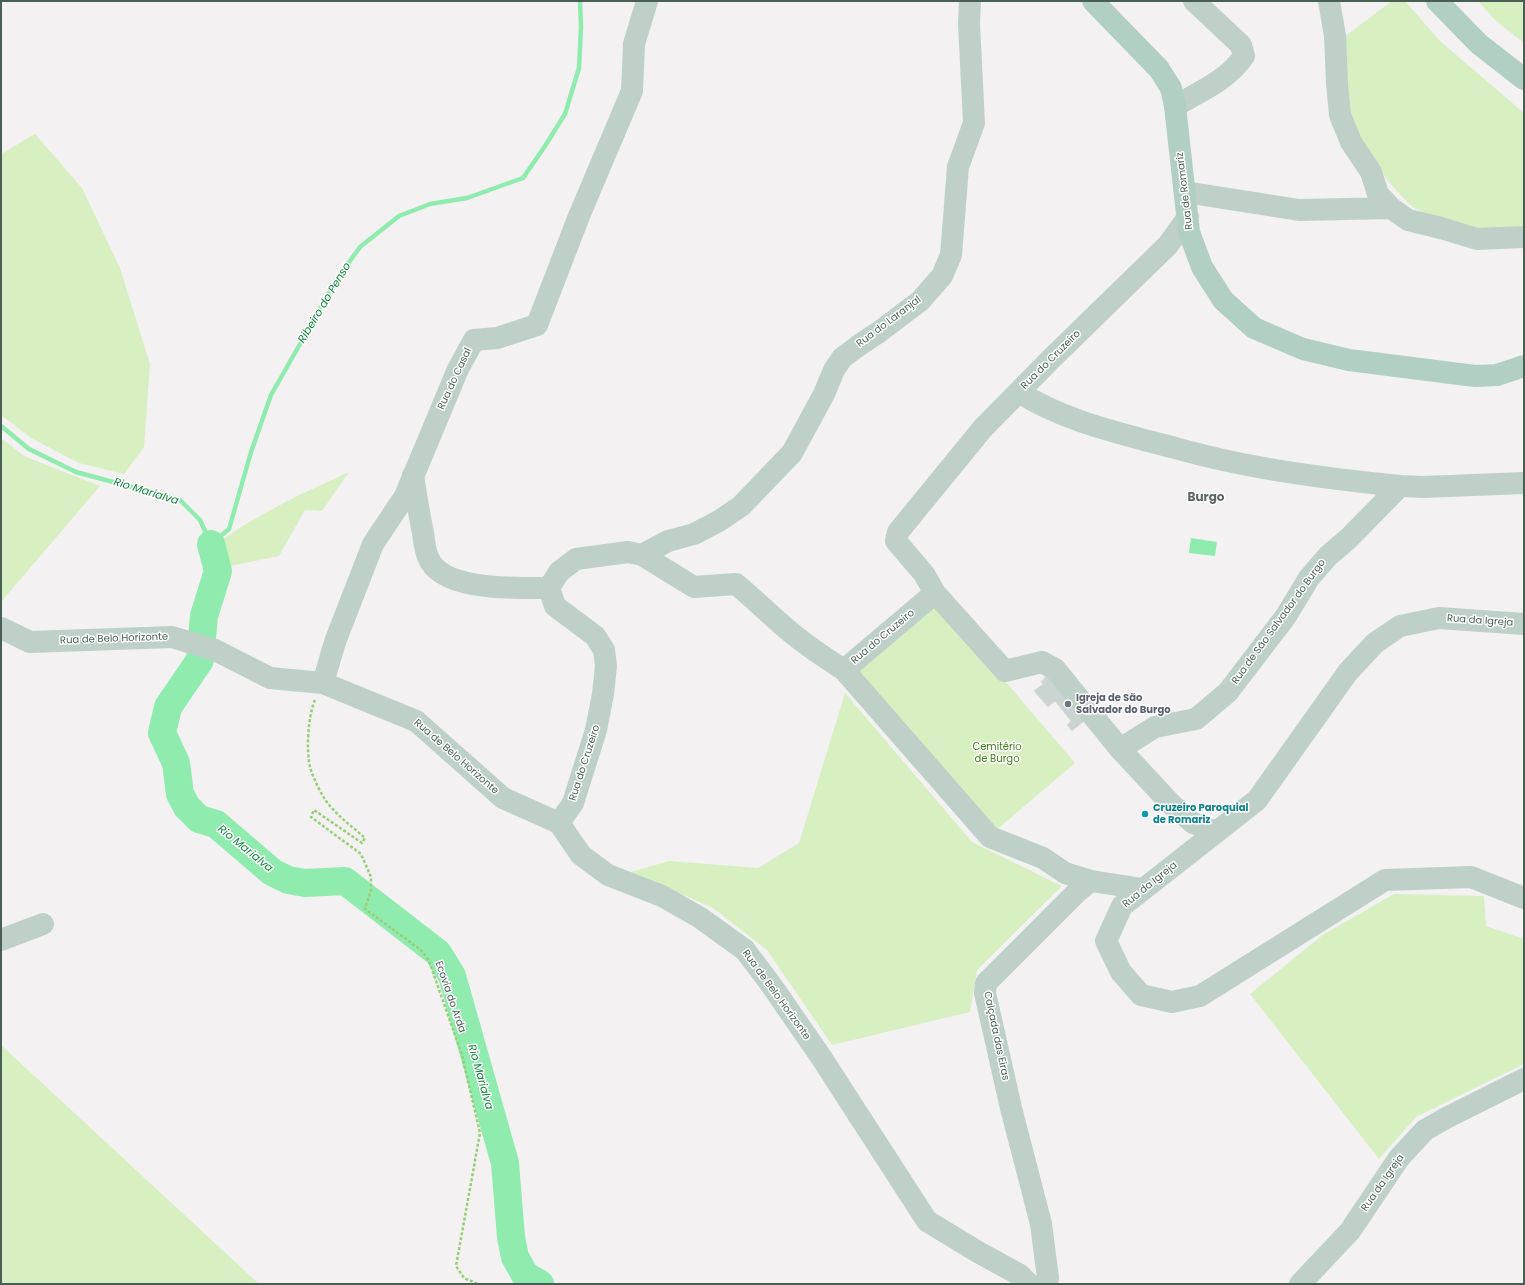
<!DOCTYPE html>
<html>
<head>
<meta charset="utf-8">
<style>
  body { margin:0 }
  #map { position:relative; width:1525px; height:1285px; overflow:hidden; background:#f4f1f3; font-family:Poppins,sans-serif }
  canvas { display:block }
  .frame { position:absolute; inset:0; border:2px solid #495f56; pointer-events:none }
</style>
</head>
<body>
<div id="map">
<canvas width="1525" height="1285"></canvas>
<div class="frame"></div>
</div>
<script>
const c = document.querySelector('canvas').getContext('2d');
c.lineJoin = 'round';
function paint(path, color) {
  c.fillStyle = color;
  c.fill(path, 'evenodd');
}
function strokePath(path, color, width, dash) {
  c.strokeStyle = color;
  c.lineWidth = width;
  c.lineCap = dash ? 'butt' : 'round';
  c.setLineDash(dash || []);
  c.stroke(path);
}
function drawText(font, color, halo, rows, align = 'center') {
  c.font = font + ' Poppins,sans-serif';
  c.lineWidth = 3;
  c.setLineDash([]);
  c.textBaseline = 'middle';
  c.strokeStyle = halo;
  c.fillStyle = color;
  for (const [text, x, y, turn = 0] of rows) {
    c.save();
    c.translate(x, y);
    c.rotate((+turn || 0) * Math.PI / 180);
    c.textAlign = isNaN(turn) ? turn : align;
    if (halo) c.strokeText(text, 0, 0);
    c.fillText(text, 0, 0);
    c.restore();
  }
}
paint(new Path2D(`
  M1392,1h13l35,40 84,72v115h-46l-50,-12 -18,-11 -22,-24 -35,-56 -8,-33 -1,-55z
  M1478,1h46v42l-29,-23z
  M35,134l47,54 38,80 30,96 -6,83 -20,27 -45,-11 -48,-25 -30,-23v-261z
  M1,438l23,18 76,30 -99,116z
  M349,472l-27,39 -17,-1 -26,46 -54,11 -9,-23c41,-30 87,-51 133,-72z
  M937,601l138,162 -81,69 -138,-162z
  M845,693l127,149 90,44 -85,84 -7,42 -138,33 -65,-95 -54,-42 -82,-36 38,-11 89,7 41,-25z
  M1394,894l90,2 2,30 38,13v125l-108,53 -37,42 -129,-165 74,-60z
  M1,1045l258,239h-258z`), '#d8efc1');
paint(new Path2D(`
  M1191,538l26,4 -2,14 -26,-3z`), '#8fecae');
strokePath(new Path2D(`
  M1,426l28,23 47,23 104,28 20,20 11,24 18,-15 22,-77 20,-57 66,-116 23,-32 39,-31 31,-12 37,-6 56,-20 22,-32 20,-32 14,-46 2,-41 -1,-26`), '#8fecae', 4.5);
strokePath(new Path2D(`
  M211,544l7,27 -14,45 -4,44 -32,47 -6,26 14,30 4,31 7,13 12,12 17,5 56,48 16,8 17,3 40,-2 93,72 14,23 53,187 6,74 4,20 10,18 15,9`), '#8fecae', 28);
const building = new Path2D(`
  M1050,673l40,43 -18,15 -5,-6 4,-4 -16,-20 -7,6 -14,-16 9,-7 -2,-2z`);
paint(building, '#cbd4d1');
strokePath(building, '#d5dcdb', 1);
strokePath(new Path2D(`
  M315,700c-7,16 -9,50 -5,67 3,11 13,32 21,40 10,12 23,21 34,31l-3,5 -48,-33 -3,7 50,37 10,23v13l-6,19 56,41 8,11 33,94 18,78 -24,133 8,12 14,6`), '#98ce79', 2.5, [3, 2]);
strokePath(new Path2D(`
  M1329,1l6,35 2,48 3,31 11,27 20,30 7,22 13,14 17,12 33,8 36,11 47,-2
  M1175,106c24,-14 53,-26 69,-50l-3,-11 -47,-44
  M1185,192l114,18 92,-2
  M1188,217l-20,28 -117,114 -68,69 -85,104 -2,9 28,33 11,19 70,78 37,-9 13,7 65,80 52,56 21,18 23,9
  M1019,392c40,26 88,38 133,50 24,6 47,13 71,18 58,13 117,20 177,26
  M413,475c3,20 6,39 10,58 1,8 2,17 5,24 13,35 90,31 121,31
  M642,555l26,-14 26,-7 25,-13 22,-15 51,-53 32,-59 10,-24 8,-12 16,-12 21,-14 41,-31 22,-25 9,-21 7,-88 16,-44 -5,-99 1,-23
  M1524,624l-85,-6 -39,8 -25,17 -27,29 -91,128 -135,106 -16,35 15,31 20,23 31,7 28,-6 185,-116 86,-3 53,21
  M1,628l29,14 142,-5 43,13 55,28 53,5 93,38 87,77 56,25 22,32 27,20 54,21 37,21 46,33 27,36 49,71 106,164 51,31 42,23 9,9
  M844,670l91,-77
  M323,683l12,-41 38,-98 32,-48 53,-127 16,-29 23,-2 40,-13 42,-109 53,-125 2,-47 13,-43
  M1120,749l35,-22 41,-8 32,-27 58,-76 23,-38 19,-22 20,-17 52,-53 23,1 101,-4
  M559,823l14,-20 23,-73 7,-36 3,-28 -2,-16 -9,-14 -40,-30 -6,-18 10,-16 17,-13 52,-7 14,3 52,32 42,-3c16,13 30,27 45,40 19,17 41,32 63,46l146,167 53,21 22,15 26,8
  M1,940l42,-16
  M1047,1284l1,-6 -7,-54 -30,-116 -26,-115 1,-10 92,-92 13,-10 52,8
  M1300,1284l50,-53 49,-73 26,-28 23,-13 76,-38`), '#bfd0c9', 22);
strokePath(new Path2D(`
  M1093,1l66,68 12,19 4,18 14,126 13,35 21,33 31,28 49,21 46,11 126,16 22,-1 27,-9
  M1437,1l42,43 45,35`), '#b2cfc4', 22);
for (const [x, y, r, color] of [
  [1068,704,4,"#6b7280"],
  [1145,814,4,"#0f9aa8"]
]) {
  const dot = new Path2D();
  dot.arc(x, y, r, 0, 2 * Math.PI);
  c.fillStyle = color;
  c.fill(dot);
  strokePath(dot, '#fff', 1.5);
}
drawText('10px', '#495f56', '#fff', [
  ["Rua de Romariz",1185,191,-97],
  ["Rua do Laranjal",889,322,-37],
  ["Rua do Cruzeiro",1051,360,-45],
  ["Rua do Casal",455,379,-65],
  ["Rua da Igreja",1480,621,4],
  ["Rua de São Salvador do Burgo",1279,622,-54],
  ["Rua do Cruzeiro",883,637,-40],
  ["Rua de Belo Horizonte",114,639,-2],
  ["Rua de Belo Horizonte",456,757,41],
  ["Rua do Cruzeiro",585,763,-72],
  ["Rua da Igreja",1150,885,-39],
  ["Rua de Belo Horizonte",776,995,54],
  ["Ecovia do Arda",450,997,71],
  ["Calçada das Eiras",996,1036,78],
  ["Rua da Igreja",1383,1183,-55]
]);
drawText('bold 10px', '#5b616d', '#fff', [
  ["Igreja de São",1076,698],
  ["Salvador do Burgo",1076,710]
], 'left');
drawText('10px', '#408119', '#fff', [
  ["Cemitério",997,747],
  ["de Burgo",997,759]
]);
drawText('bold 10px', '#0d838f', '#fff', [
  ["Cruzeiro Paroquial",1153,808],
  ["de Romariz",1153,820]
], 'left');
drawText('italic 11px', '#0f8637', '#fff', [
  ["Ribeiro do Penso",325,303,-59],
  ["Rio Marialva",146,492,17],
  ["Rio Marialva",245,849,39],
  ["Rio Marialva",480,1077,74]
]);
drawText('bold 12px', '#5e6664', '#fff', [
  ["Burgo",1206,498]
]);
</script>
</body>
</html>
